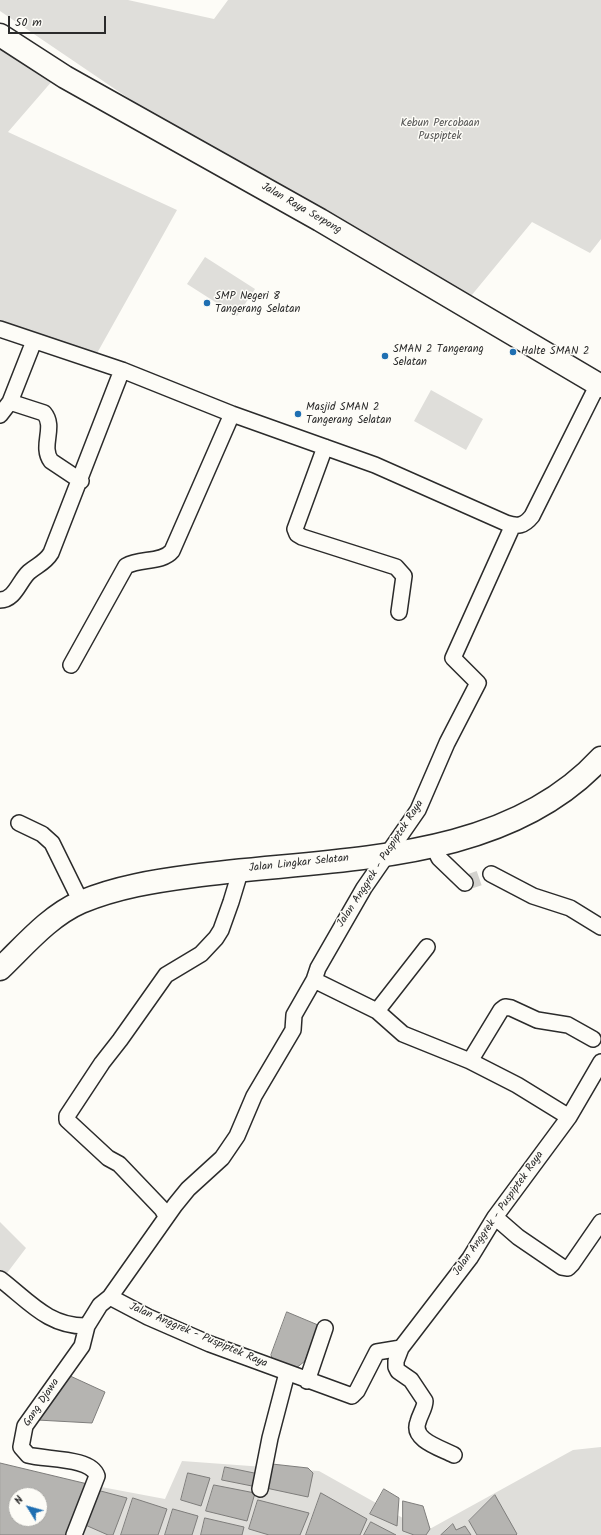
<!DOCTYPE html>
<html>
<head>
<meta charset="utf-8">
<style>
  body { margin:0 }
  #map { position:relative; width:601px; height:1535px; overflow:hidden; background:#fdfcf7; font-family:Kalam,sans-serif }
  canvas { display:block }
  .north { position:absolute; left:8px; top:1487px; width:40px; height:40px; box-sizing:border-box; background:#fdfcf7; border:1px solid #a9a8a5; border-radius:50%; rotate:307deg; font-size:11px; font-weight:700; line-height:16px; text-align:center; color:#2b2b2b }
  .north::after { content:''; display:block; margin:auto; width:14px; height:18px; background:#1f6fb2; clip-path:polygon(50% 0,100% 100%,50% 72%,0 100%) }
  .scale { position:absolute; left:8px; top:16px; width:98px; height:18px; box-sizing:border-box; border:2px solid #2b2b2b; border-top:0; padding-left:5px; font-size:12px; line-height:14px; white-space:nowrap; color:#2b2b2b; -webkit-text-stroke:3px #fdfcf7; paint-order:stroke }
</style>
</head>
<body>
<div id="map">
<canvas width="601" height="1535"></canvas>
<div class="north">N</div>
<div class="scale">50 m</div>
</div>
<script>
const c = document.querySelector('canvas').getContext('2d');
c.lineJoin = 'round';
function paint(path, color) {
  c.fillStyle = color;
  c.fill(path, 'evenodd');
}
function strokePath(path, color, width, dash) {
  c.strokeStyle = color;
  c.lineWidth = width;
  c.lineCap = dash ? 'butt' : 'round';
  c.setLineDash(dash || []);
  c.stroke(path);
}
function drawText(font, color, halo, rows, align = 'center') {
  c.font = font + ' Kalam,sans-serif';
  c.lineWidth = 3;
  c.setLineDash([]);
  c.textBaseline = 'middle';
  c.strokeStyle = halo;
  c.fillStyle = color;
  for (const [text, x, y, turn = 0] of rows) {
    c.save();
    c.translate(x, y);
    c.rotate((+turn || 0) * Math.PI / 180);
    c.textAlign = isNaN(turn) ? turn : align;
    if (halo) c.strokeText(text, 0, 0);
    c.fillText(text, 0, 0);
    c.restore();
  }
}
paint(new Path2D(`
  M0,0h128l86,19 14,-19h373v239l-11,14 -58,-31 -61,74 -87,-48 -247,-144 -137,-93z
  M0,36l53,44 -45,52 169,78 -81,145 -96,-29z
  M205,257l50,32 -18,27 -50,-32z
  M431,390l52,29 -17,31 -52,-29z
  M0,1222l26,26 -25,33 -1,-1z
  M601,1447v88h-525l20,-49 69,13 17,-38 137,10 107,60 147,-81z`), '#dfdeda');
const water = new Path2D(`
  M287,1312l31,13 -13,36 -10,8 -22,-8 -2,-6z
  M68,1375l37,17 -13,31 -55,-3z
  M0,1463l96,23 -20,49h-76zM16,1495h24v24h-24z
  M272,1464l36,4 5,5 -5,24 -42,-9z
  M225,1467l34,7 -2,13 -35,-7z
  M188,1473l22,5 -9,28 -20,-6z
  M214,1485l41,8 -8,28 -41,-10z
  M384,1489l15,9 -2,28 -27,-12z
  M97,1490l30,8 -14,37h-5l-25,-11z
  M321,1493l46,26 -7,16h-54z
  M495,1495l22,39 -1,1h-39l-8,-14z
  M133,1498l34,11 -9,26h-37z
  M258,1500l51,13 -9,22h-31l-20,-6z
  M403,1501l20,5 7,23 -4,6h-12l-11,-4z
  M173,1509l25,7 -6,19h-27z
  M205,1518l39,9 -2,8h-41z
  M371,1522l25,13h-32z
  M453,1524l3,6 9,-4 6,9h-30z`);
paint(water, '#b5b4b1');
strokePath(water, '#7e7d7b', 1);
strokePath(new Path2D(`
  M465,883l26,-9`), '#d3d2ce', 15, [15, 8]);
const minor = new Path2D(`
  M0,329l122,41 110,44 143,51 131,58c12,4 18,3 26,-7l66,-132
  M10,402l34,11c12,14 -4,33 7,48l30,20
  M0,415l10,-13 24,-61
  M325,447l-30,82 2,5 5,3 94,30 8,9 -5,36
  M0,600c15,0 19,-19 29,-28 8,-7 16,-9 22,-19l71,-183
  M71,665l55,-99c14,-8 36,-3 46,-15l60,-137
  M19,823l23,11 10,9 29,59
  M433,846l6,12 26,25
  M491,874l42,22 37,12 31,19
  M314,980l63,31 26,23 67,27 47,24 52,32
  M377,1011l50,-64
  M470,1061l31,-51 4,-3 6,1 26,12 31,5 25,14
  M166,1216l-4,-7 -43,-45 -11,-6 -41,-38v-4l35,-53 18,-23 46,-65 35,-21 15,-16 5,-8 10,-28 10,-33
  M495,1217l23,20 44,30 6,1 4,-4 29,-42
  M0,1279c28,21 48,48 87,47
  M110,1297l38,20 62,27 142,52 5,-5 20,-39 24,-4 69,-90 25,-41 74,-100 32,-55
  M401,1348l-5,13v6l2,4 13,9 14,21c0,7 -5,13 -7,21 -7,18 23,26 36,33
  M307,1381l18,-53
  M260,1489l10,-51 17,-65
  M74,1535l23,-59c-6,-19 -52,-16 -69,-21l-7,-8 4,-21 57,-80 5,-20 13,-21 10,-8 65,-92 13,-16 34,-31 15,-22 17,-40 39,-66 1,-15 20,-35 4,-12 46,-80 54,-78 29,-67 31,-60 -25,-25 60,-133`);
const secondary = new Path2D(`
  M0,35l65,42 255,143 281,166
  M0,969c25,-24 49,-53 81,-67 36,-15 74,-21 112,-26 135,-19 308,-9 408,-118`);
strokePath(minor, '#2b2b2b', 18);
strokePath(secondary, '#2b2b2b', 25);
strokePath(minor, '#fdfcf7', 15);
strokePath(secondary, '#fdfcf7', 22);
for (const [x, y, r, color] of [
  [207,303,4,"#1f6fb2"],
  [513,352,4,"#1f6fb2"],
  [385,356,4,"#1f6fb2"],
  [298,414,4,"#1f6fb2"]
]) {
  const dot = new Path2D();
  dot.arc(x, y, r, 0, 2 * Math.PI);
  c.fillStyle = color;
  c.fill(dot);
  strokePath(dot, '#fdfcf7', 1.5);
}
drawText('11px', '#585857', '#fdfcf7', [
  ["Kebun Percobaan",440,124],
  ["Puspiptek",440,137]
]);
drawText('11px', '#2b2b2b', '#fdfcf7', [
  ["Jalan Raya Serpong",301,209,30],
  ["Jalan Lingkar Selatan",299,864,-6],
  ["Jalan Anggrek - Puspiptek Raya",381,864,-57],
  ["Jalan Anggrek - Puspiptek Raya",499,1214,-55],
  ["Jalan Anggrek - Puspiptek Raya",198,1336,23],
  ["Gang Djawa",42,1403,-56]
]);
drawText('11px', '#2b2b2b', '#fdfcf7', [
  ["SMP Negeri 8",215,297],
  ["Tangerang Selatan",215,310],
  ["SMAN 2 Tangerang",393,350],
  ["Selatan",393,363],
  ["Halte SMAN 2",521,352],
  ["Masjid SMAN 2",306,408],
  ["Tangerang Selatan",306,421]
], 'left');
</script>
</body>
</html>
